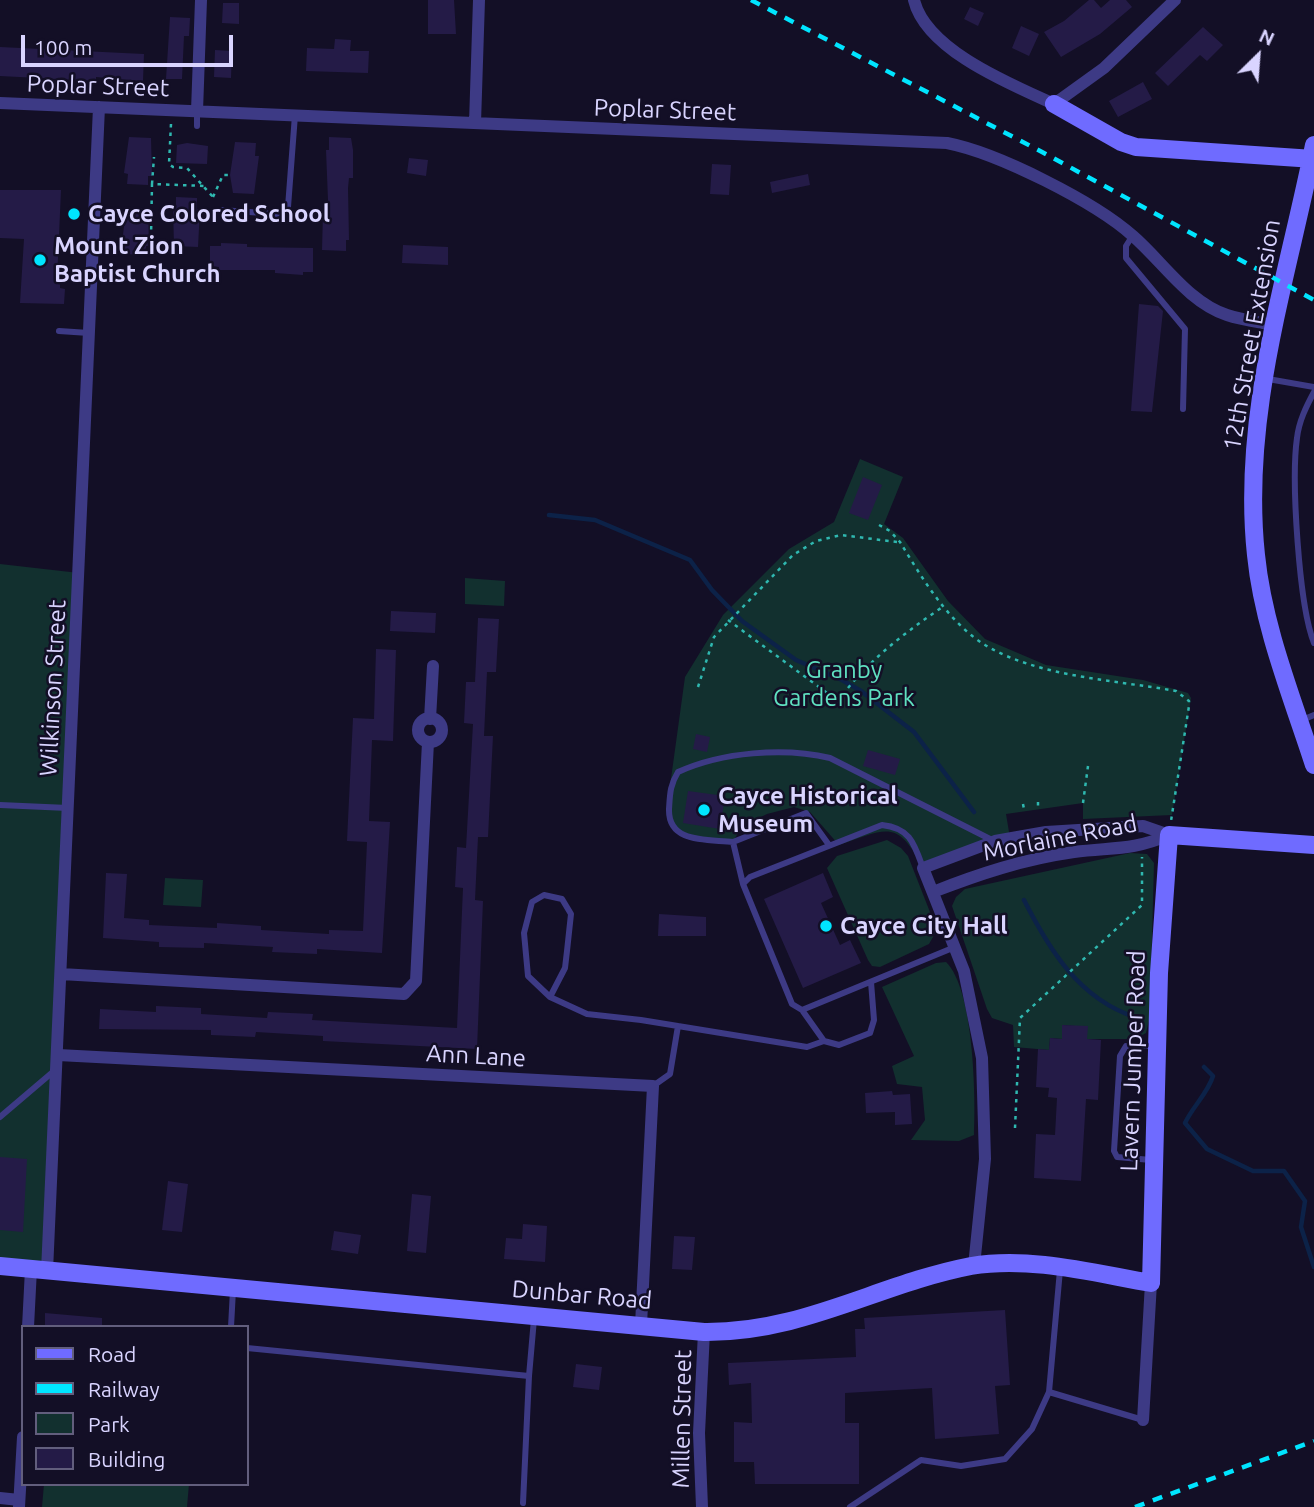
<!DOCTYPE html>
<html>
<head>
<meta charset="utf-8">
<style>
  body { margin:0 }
  #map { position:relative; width:1314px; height:1507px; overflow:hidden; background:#130f26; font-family:Ubuntu,sans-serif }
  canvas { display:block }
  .legend { position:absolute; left:21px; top:1325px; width:228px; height:161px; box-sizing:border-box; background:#130f26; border:2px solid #625e7d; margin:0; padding:9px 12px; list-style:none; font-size:21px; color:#d9d4ff }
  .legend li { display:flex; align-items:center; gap:14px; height:35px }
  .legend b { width:35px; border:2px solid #625e7d }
  .north { position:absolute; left:1223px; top:21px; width:70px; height:70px; -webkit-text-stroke:5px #130f26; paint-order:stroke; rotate:25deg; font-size:19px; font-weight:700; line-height:28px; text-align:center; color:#d9d4ff }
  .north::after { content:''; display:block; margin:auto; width:24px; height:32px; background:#d9d4ff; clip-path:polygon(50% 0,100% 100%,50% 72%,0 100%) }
  .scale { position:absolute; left:21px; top:35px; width:212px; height:32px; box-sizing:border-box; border:4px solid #d9d4ff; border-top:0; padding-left:9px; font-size:21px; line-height:24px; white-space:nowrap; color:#d9d4ff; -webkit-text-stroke:5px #130f26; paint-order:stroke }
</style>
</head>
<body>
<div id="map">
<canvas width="1314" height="1507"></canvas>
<ul class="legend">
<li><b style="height:9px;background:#6f6bff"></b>Road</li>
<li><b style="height:9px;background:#00e5ff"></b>Railway</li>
<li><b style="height:19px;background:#12302f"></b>Park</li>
<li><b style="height:19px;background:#241b47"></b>Building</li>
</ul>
<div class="north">N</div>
<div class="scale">100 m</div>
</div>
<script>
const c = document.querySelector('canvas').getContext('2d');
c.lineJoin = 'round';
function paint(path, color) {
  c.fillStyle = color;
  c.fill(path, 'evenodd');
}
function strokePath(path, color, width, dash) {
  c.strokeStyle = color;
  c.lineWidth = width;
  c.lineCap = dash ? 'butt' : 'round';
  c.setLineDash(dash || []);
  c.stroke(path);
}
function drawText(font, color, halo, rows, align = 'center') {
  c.font = font + ' Ubuntu,sans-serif';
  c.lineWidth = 5;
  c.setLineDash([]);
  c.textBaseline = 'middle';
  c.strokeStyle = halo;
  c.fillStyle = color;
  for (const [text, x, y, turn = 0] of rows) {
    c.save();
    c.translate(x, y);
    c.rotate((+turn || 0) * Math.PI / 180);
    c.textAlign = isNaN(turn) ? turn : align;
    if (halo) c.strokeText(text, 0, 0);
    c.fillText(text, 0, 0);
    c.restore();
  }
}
paint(new Path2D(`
  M860,459l43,18 -19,47 19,14 45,63 37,38 61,26 97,15 45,13 3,5 -19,117 -89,4v-16l-77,11 4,24 -87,30c-26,-50 -36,-39 -84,-23l-29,-33 -16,-5 -27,7 -25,12 -9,16 -54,-7 -7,-7 -2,-42 15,-109 38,-62 66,-66 45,-27z
  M0,564l79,9 -32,698 -47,-5z
  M465,578l40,3 -1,25 -39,-2z
  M887,840l14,8 7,8 29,74 -8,14 -49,23 -8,-1 -4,-6 -41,-92 10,-12z
  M1130,853l17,1 7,9 -4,153 -4,17 -11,6h-48v-12l-24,-2 -1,14 -12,-1 -1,12 -35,-3 -1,-22 -21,-7 -5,-9 -35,-103 4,-9 9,-8z
  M165,878l38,2 -2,27 -38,-2z
  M946,962c28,27 30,135 28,173l-15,6 -48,-1 14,-20 -3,-33 -25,-3 -5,-18 22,-10 -32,-69 54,-24z
  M44,1484h145l-2,23h-145z`), '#12302f');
strokePath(new Path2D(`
  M549,515l46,5 95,40 22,30 30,31 54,39 46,20 19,11 53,41 60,80
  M1024,900c25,49 55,99 111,117
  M1204,1067l9,9c-5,17 -20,30 -28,47l22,26 46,22h31l21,30 -4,26 13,40`), '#0c2248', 4.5);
paint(new Path2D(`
  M428,0h26l2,34h-28z
  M1089,0h5l7,8 9,-8h16l6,7 -32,27 -39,23 -17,-25 20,-11z
  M223,3h16v21l-17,-1z
  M970,7l14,6 -6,13 -14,-7z
  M170,17l20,1 -1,18h-5l-2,43h-16z
  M1021,26l18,8 -10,22 -17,-8z
  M1203,27l20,18 -16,16 -7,-6 -32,31 -13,-13z
  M335,39l16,1 -1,11h19l-1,22 -62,-2 1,-23 27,1z
  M0,47l144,7 -1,27 -47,-4v4l-96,-5z
  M215,50l17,1 -1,27 -17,-1z
  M1143,82l9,17 -34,18 -9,-16z
  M129,137l22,1 1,38h-4v9l-21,-1 1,-10 -4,-1z
  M329,137l22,1 2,12v28h-4l-1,10 1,52h-3v11l-24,-1 1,-38h3l2,-12 -2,-50h3z
  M235,142l21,1 -1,13h4l-5,38 -21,-1 -3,-18z
  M187,143l21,3 -1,18 -31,-1 1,-18z
  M409,158l19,2 -2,16 -19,-3z
  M712,164l19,1 -2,30 -19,-1z
  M808,174l2,11 -38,8 -2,-11z
  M0,190h61l-4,91h3v7l5,1 -1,15 -44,-1 4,-64 -24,-1z
  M176,197l21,1v11h3l-2,38 -24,-1 -1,-40h3z
  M126,208h22l1,38h-3l-1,9 -20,-1v-10h-3z
  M221,243l26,1v3l66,1v24h-10v3l-28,-2v-3h-56v-3l-9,-1v-20h11z
  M403,245l45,2v18l-46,-2z
  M1139,304l19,2 5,5 -11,101 -21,-1z
  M863,477l19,8 -14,35 -19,-7z
  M391,611l45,2 -1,20 -45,-2z
  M478,618l21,1 -3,53h-9l-3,64h9l-5,101h-10l-3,63 8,1 -6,148 -154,-8v-5l-67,-4 -1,5 -44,-2v-5l-112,-1 1,-20 56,3v-6l45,2v6l66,4 1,-6 45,2 -1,6 145,8 6,-140 -8,-1 2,-40 9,1 7,-124 -9,-1 2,-41h9z
  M376,649l20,1 -3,91 -21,-1 -3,81 21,1 -8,131 -65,-4v5l-45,-2 1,-5 -69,-4v5l-45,-1v-5l-56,-4 3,-65 21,1 -3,44 25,2v5l68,3v-5l44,3v4l68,4v-4l34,1 4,-89 -20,-1 1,-21 5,-102 21,1z
  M696,734l14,3 -3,15 -14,-3z
  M868,750l32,9 -5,16 -32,-9z
  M688,791l37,5 -5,33 -37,-6z
  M823,873l10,24 -12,6 19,42 10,-5 11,23 -58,25 -39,-89z
  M659,914l47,3v19h-48z
  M1062,1025l26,1 -1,13 14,1 -3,60 -12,-1 -5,82 -47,-3 2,-44 19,1 2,-37 -9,-1 1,-9 -13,-1 2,-38 11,1 1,-12 12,1z
  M892,1091l1,4 17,-1 2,30 -17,1v-13l-29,1 -1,-20z
  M0,1157l27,2 -4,73 -23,-2z
  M168,1181l20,3 -6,48 -20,-2z
  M412,1194l19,2 -5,57 -19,-2z
  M523,1224l24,2 -2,36 -41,-3 2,-21 16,1z
  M334,1231l27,4 -3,19 -27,-4z
  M674,1236l21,1 -3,33 -20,-1z
  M1005,1310l5,75 -15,1 4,48 -64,5 -3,-51 -87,5v30h14v61h-104l-1,-22h-20v-40l18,1 -1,-40 -22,2 -1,-22 128,-6 -1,-28h10l-1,-11z
  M45,1313l57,5v9h-57z
  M576,1364l26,3 -3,23 -26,-3z`), '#241b47');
strokePath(new Path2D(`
  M171,124l-2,40 4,3 14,1 26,29
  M152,184l2,-27
  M213,197l10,-22h7
  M151,238l1,-54 54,2
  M879,525l11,6 10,11c22,36 48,80 85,103 53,32 130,35 191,46l13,10v5l-18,115
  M728,620l110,81c28,-39 66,-68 106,-95
  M698,687l16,-50 79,-82 23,-14 25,-6 56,7
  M1038,802v5
  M1083,803l5,-37
  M1023,804l1,5
  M1015,1128l5,-110 122,-113v-48`), '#2fb8b0', 2.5, [3.5, 5]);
strokePath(new Path2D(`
  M197,126v-15
  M221,210l56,4 11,-7 7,-92
  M1133,235l-7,11v12l59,71 -2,80
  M59,331l30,2
  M1268,379l46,8
  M1314,392c-8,15 -15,29 -17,46 -6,42 2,168 17,205
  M1302,720l12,-5
  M0,805l68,3
  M733,842c-25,-3 -65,2 -64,-33 1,-15 1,-24 9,-37 44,-20 106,-25 152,-14l162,82
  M743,884l-10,-42 73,-29 23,32
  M871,982l3,38 -4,13 -31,12 -15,-4 -22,-31 -10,-6 -49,-120 7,-7 132,-52c28,3 32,18 41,43
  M550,997l15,-29 2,-17 4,-37 -9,-15 -18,-4 -12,7 -8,31 4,43 22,21 37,17 54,6 166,27 17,-6
  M802,1010l153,-63
  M653,1086l17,-12 8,-48
  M0,1117l54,-46
  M1151,1160l-34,-3 -3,-6 6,-95 6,-10h30
  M231,1327l2,-37
  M247,1348l282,28 5,-57
  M1049,1392l94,28
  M523,1503l6,-127
  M850,1507l71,-47 40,6 44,-7 27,-30 17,-37 11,-122`), '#3d3a85', 6);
strokePath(new Path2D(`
  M914,0c12,50 96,84 140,104l50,-36 71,-68
  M0,103l947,40c51,10 148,59 186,93 30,26 55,66 94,79 15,5 32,7 47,10
  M197,111l4,-111
  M475,123l4,-123
  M418 730a12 12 0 1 1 24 0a12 12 0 1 1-24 0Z
  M430,719l3,-53
  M933,892c46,-18 91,-33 141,-40 38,-5 58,-1 95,-17
  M61,974l343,20 12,-13 12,-239
  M58,1055l595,31 -12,239
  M974,1266l11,-107 -3,-101 -18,-87 -41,-103 72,-27 51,-9 97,-6 26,9
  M47,1271l52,-1164
  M28,1327l3,-58
  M1143,1420l8,-137
  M0,1498l19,2
  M19,1507l4,-70
  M702,1507l-3,-74 5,-101`), '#3d3a85', 12);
strokePath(new Path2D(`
  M1054,104l67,38 15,5 178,12
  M1314,145c-27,135 -73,270 -58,410 7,71 36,142 58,210
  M0,1266l704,66c99,1 174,-48 267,-66 59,-10 122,7 180,17l8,-310 10,-138 145,10`), '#6f6bff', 18);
strokePath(new Path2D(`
  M751,0l291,152 272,148
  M1135,1507l179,-66`), '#00e5ff', 4.5, [10, 9]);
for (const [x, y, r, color] of [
  [74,214,7,"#00e5ff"],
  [40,260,7,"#00e5ff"],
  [704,810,7,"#00e5ff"],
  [826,926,7,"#00e5ff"]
]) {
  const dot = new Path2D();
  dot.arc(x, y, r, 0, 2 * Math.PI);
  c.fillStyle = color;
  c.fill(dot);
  strokePath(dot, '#130f26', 2.5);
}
drawText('24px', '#d9d4ff', '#130f26', [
  ["Poplar Street",98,86,2],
  ["Poplar Street",665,110,2],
  ["12th Street Extension",1252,335,-80],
  ["Wilkinson Street",53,688,-87],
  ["Morlaine Road",1060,838,-11],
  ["Ann Lane",476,1056,3],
  ["Lavern Jumper Road",1133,1061,-88],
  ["Dunbar Road",582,1295,5],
  ["Millen Street",682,1419,-89]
]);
drawText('bold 24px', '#d9d4ff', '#130f26', [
  ["Cayce Colored School",88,214],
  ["Mount Zion",54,246],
  ["Baptist Church",54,274],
  ["Cayce Historical",718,796],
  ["Museum",718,824],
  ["Cayce City Hall",840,926]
], 'left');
drawText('24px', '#5fe0c0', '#130f26', [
  ["Granby",844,670],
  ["Gardens Park",844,698]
]);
</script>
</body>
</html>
